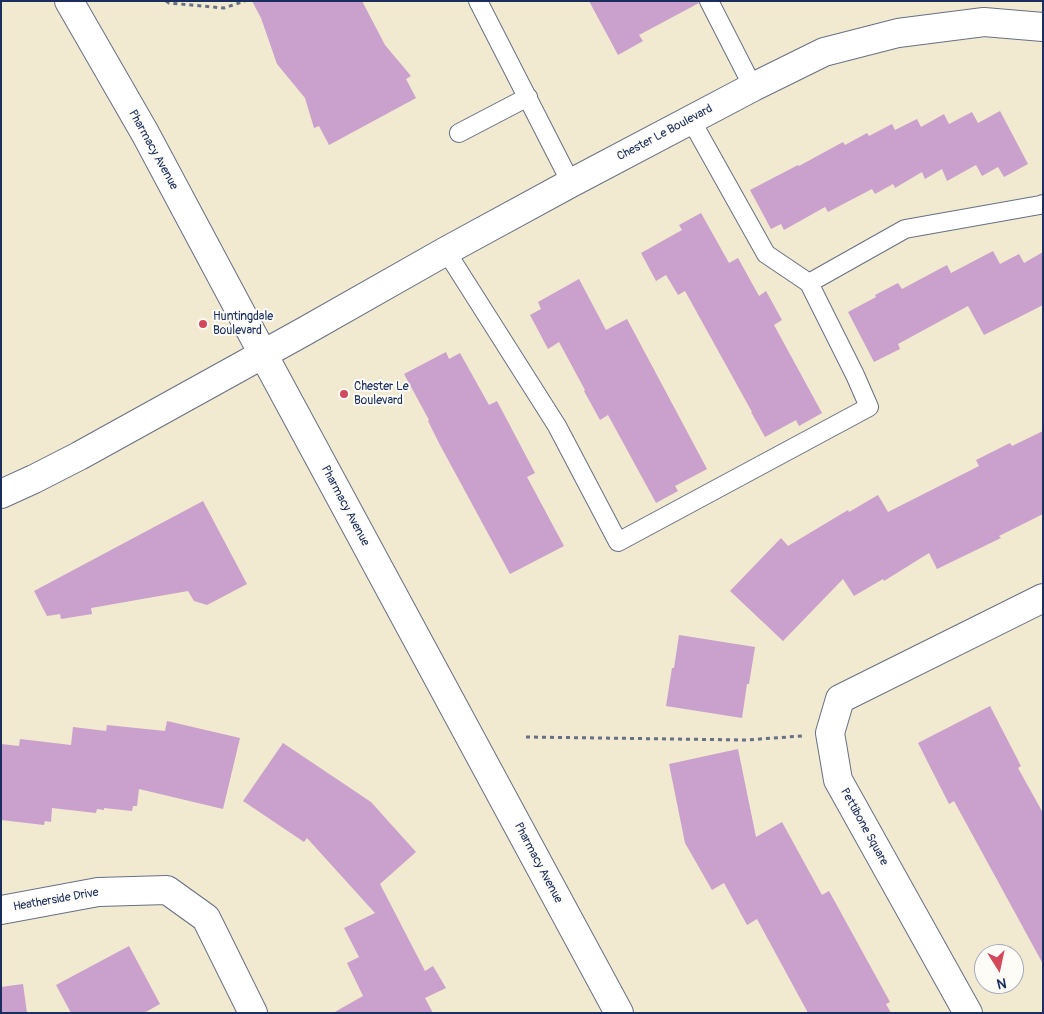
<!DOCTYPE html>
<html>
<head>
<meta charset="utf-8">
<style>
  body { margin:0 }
  #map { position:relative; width:1044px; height:1014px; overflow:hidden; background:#f1e9d0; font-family:Pangolin,sans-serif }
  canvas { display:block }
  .frame { position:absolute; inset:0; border:2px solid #1b2f5e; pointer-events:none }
  .north { position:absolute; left:974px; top:944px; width:50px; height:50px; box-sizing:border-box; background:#fdfcf7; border:1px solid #a3aaba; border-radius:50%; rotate:170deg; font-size:14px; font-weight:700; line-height:20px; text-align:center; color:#1b2f5e }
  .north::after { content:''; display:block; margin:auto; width:18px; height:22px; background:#d1495b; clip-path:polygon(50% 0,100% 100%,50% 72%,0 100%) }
</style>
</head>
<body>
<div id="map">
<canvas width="1044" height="1014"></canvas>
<div class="frame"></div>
<div class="north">N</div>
</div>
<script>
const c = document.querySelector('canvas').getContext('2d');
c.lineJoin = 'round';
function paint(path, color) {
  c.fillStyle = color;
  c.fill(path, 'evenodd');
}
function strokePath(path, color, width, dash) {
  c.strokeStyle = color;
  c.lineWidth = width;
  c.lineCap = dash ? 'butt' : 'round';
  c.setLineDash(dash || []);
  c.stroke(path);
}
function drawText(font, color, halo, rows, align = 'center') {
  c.font = font + ' Pangolin,sans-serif';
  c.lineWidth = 4;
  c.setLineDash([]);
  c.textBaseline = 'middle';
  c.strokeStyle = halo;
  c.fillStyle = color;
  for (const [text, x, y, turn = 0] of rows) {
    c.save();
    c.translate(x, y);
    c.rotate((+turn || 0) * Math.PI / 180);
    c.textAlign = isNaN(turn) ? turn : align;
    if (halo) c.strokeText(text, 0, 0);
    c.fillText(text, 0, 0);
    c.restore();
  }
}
paint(new Path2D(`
  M252,1h110l23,44 26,31 -5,3 10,19 -87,47 -10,-19 -5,2 -9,-30 -28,-34 -16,-46z
  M589,1h109l1,2 -60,32 4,6 -25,14z
  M1000,111l28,53 -24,13 -6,-10 -16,9 -6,-11 -29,16 -5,-12 -17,10 -3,-7 -27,16 -2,-4 -18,10 -3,-5 -44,23 -3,-5 -41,23 -3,-6 -10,5 -21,-39 48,-25 1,1 44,-24 2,3 22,-12 2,3 23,-12 3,6 22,-11 4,8 23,-13 5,10 23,-12 6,11z
  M701,213l28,50 9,-5 21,38 7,-5 16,29 -8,5 48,88 -23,13 -3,-6 -31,17 -14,-25h1l-67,-121 -7,4 -12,-20 -10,6 -15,-28 41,-23 -3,-5z
  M993,251l7,13 19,-10 5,9 19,-11v53l-59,30 -16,-29 -70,38 2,5 -26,13 -26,-50 28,-15 -1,-2 23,-12 4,6 45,-24 4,8z
  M579,279l27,51 21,-11 80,150 -32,17 3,5 -22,12 -48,-88 -8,5 -16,-29 1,-1 -26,-48 -11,7 -18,-34 11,-6 -3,-7z
  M446,352l3,7 11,-6 29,52 8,-4 38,72 -8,4 37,69 -54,28 -70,-129 -12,-24 1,-1 -25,-46z
  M1043,431v83l-44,22 2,2 -64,31 -8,-16 -45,28 -1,-2 -29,17 -11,-17 -60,62 -53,-50 51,-53 7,8 60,-36 1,2 29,-17 10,17 91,-46 -3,-6 34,-17 2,3z
  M203,501l44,83 -40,21 -13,-4 -6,-10 -97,17 1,6 -31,5 -1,-5 -13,2 -13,-25z
  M679,635l76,12 -6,37h-2l-5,34 -76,-12 6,-38h2z
  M990,706l31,60 -3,2 25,45v151l-89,-163 -5,3 -31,-61z
  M167,721l73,17 -17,71 -84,-20 -2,17h-4l-1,5 -28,-3v2l-7,-1 -1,4 -44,-5 -1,14 -6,-1 -1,4 -43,-5v-76l18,2 1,-7 51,6 2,-18 33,4 1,-6 58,6z
  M283,743l88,59 45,50 -36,32 45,87 8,-5 13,22 -21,10 8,15h-100l30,-17 -16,-33 12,-6 -15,-29 31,-15 -68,-75 -3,4 -61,-41z
  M738,749l18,88 26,-15 40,73 7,-4 61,111 -4,2 5,9h-83l-51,-94 -10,6 -23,-42 -12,7 -27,-47 -16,-79z
  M129,946l31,58 -16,9h-73l-15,-28z
  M23,984l4,29h-26v-26z`), '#c9a1cc');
const service = new Path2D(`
  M478,1l93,182
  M709,1l44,86
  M691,120l75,134 43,29
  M459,133l69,-36
  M446,251l111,175 61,116 251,-135 -14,-32 -46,-92 96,-54 135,-24 3,-1`);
const minor = new Path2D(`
  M1,910l97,-18 69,-2 39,28 47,95
  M968,1013l-130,-233 -8,-47 10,-34 203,-101`);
const tertiary = new Path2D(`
  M69,1l76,132 118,221 356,659
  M1,494l33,-15 45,-23 226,-125 141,-80 125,-68 182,-96 71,-35 74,-19 86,-11 59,5`);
strokePath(service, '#667086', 20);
strokePath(minor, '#667086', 30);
strokePath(tertiary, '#667086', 30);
strokePath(new Path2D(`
  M166,1l3,2 55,5 21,-7
  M526,737l220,3 56,-4`), '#667086', 3, [4, 4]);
strokePath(service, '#fff', 18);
strokePath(minor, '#fff', 28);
strokePath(tertiary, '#fff', 28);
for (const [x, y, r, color] of [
  [203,324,5,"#d1495b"],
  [344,394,5,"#d1495b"]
]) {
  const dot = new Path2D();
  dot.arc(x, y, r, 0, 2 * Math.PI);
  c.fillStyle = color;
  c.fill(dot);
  strokePath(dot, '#fdfcf7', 2);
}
drawText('12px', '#1b2f5e', '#fdfcf7', [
  ["Chester Le Boulevard",665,133,-28],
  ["Pharmacy Avenue",153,150,61],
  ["Pharmacy Avenue",345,506,62],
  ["Pettibone Square",864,827,61],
  ["Pharmacy Avenue",538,863,62],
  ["Heatherside Drive",56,900,-10]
]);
drawText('12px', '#1b2f5e', '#fdfcf7', [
  ["Huntingdale",213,317],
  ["Boulevard",213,331],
  ["Chester Le",354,387],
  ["Boulevard",354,401]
], 'left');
</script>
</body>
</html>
